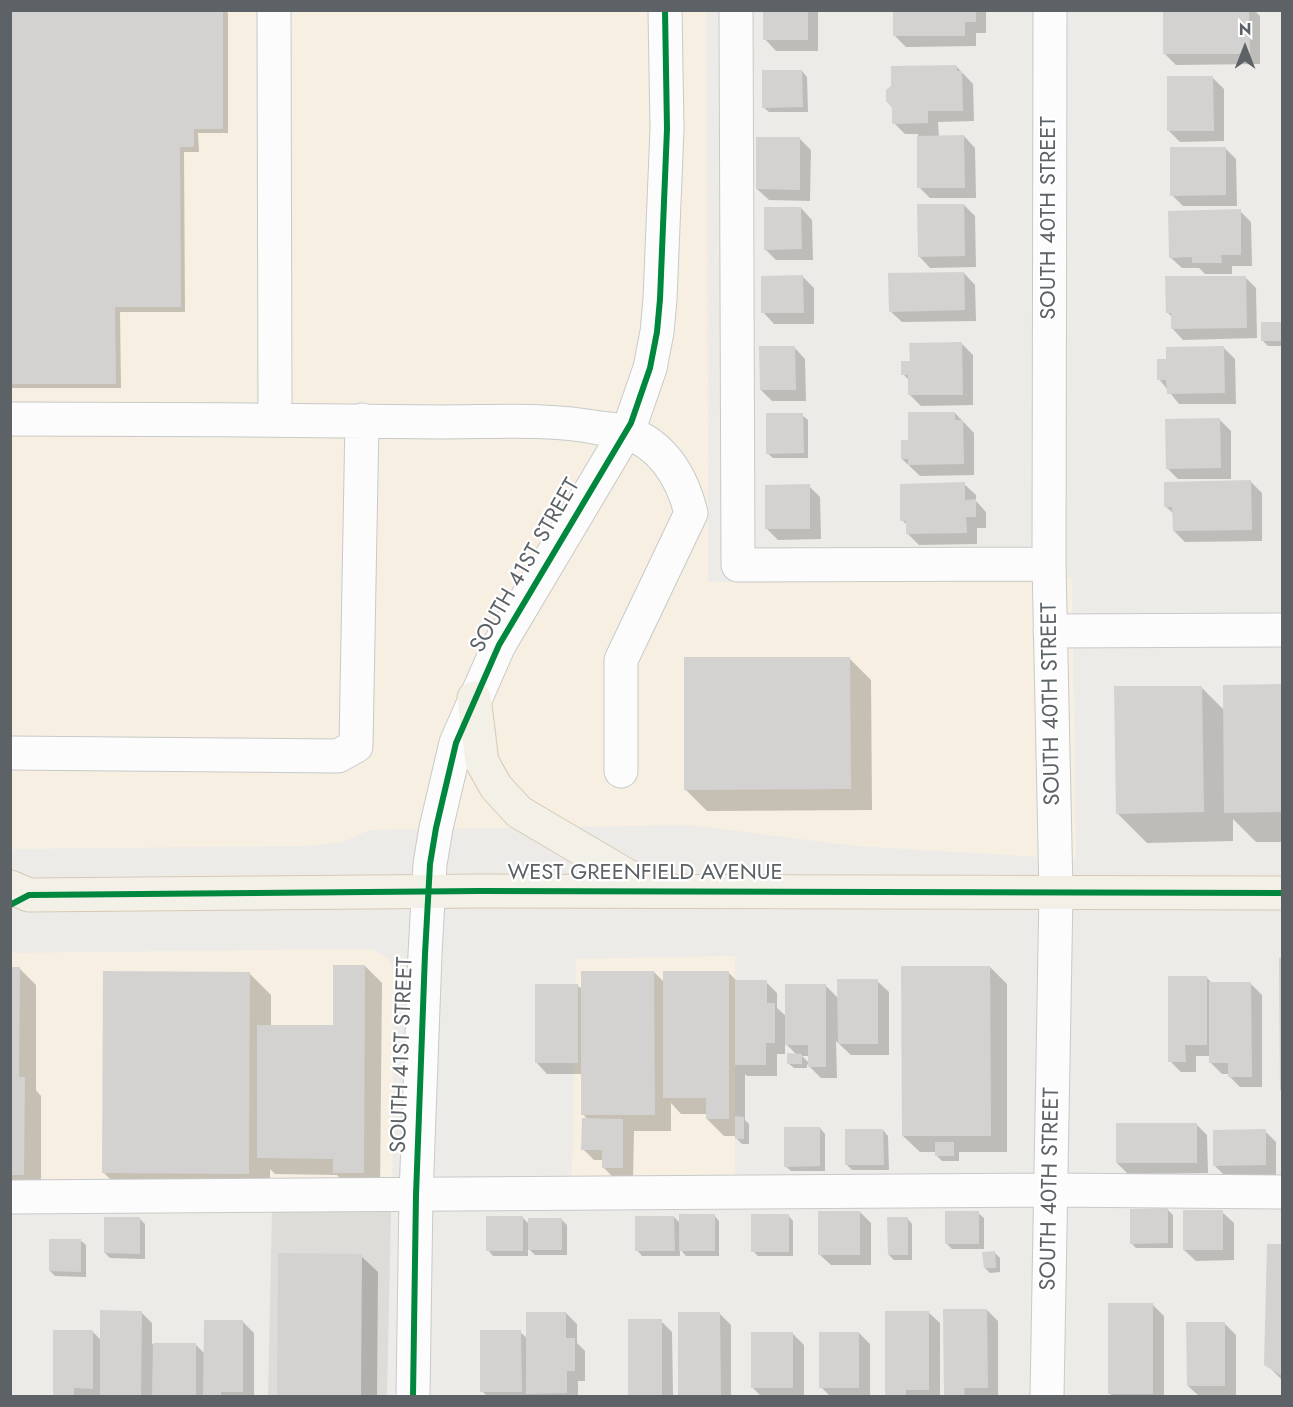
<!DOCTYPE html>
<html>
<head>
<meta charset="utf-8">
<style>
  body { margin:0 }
  #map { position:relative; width:1293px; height:1407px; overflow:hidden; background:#edebe8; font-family:Jost,sans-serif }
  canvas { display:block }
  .frame { position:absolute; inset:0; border:12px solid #5d6266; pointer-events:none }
  .north { position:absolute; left:1215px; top:18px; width:60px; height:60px; -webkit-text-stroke:4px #fff; paint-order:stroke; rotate:0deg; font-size:16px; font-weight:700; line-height:24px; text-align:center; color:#5d6266 }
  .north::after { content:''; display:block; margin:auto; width:21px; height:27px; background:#5d6266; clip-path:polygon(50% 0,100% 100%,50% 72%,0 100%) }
</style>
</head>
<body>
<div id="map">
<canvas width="1293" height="1407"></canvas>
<div class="frame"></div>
<div class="north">N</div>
</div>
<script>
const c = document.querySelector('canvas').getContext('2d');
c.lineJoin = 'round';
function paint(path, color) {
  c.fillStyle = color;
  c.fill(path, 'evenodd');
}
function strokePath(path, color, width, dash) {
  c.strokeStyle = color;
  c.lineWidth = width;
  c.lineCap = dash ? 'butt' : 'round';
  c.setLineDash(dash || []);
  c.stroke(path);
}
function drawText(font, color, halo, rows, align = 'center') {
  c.font = font + ' Jost,sans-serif';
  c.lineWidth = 4.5;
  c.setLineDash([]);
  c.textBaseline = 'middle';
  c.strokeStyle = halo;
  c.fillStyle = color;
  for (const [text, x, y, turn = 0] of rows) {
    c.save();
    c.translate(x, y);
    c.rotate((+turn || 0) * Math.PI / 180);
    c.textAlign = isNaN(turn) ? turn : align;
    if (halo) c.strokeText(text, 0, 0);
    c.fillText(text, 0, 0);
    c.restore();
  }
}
paint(new Path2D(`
  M10,11h697l1,571 364,-4 4,281 -221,-13 -165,-21 -321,5 -26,12 -38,4 -294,3z
  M357,949l17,1 15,9 5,13 -2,213 -381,-3 -1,-229z
  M735,956v221h-163l4,-218z`), '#f7efe1');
paint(new Path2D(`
  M272,1211h119l-4,185h-119z`), '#dedcd9');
paint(new Path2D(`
  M10,10h215l3,3v120h-30l1,19h-15l1,160h-65l1,76h-111z
  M764,10h54v41h-42l-11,-12z
  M894,10h92v23h-10v13l-70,1 -11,-11z
  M1164,10h90l6,6v48l-84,1 -11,-11z
  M957,67l16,17 1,37 -36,1 1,15 25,-1 11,12 1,50h-46l-11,-11 -1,-53h-13l-11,-11z
  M802,71l5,6 1,35h-39l-6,-5z
  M1212,77l12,12v52l-44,1 -11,-11z
  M800,139l11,11 -1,51 -41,-1 -12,-11z
  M1225,148l11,11 1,47h-54l-11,-11z
  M964,205l11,11 1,51 -46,1 -11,-12z
  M801,208l11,12 1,40h-37l-11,-11z
  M1240,211l11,11 1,44h-20v8h-27l-6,-6h-17l-12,-11z
  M964,273l11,12 1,36 -74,1 -12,-11z
  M803,277l11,11v36h-40l-11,-12z
  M1245,277l11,11 1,50 -74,2 -11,-12v-11l-5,-5z
  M1282,323v23h-14l-5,-5v-17z
  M962,344l11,11v50l-52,1 -11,-11v-14l-7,-7 8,-12z
  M794,347l11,12 1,42h-34l-11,-11z
  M1224,348l11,11 1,45h-57l-20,-25z
  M955,413l19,20v42l-54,1 -18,-17z
  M802,415l6,5v38h-35l-6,-5z
  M1220,420l11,11v48h-53l-11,-11z
  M1251,482l11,11v48l-77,1 -11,-11v-17l-9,-8z
  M964,484l12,11v6l10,11v16h-9v16l-58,1 -11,-11v-8l-6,-6z
  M809,486l11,11 1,42 -43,1 -11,-11z
  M850,659l21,21 1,130 -165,1 -22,-22z
  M1282,686v156h-26l-23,-23v22l-86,2 -30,-30 84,-126 23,23v-23z
  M1281,960h1v179z
  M365,966l17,17 -2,206h-29l-14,-14 -62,-1 -5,-5v26l-145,-1 -22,-22 146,-199 22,22v31l64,1z
  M990,967l17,17v168h-48v9h-17l-6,-6v-3h-16l-17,-16z
  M10,968h9l17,17v105l5,6v95h-31z
  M654,972l10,10 64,-10 10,10h28l11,11v15l10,9 38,-32 14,14 38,-18 12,11v63h-38l-15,-14 1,37h-16l-14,-14v4h-13l-6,-5 9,-8 -12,-12v11h-8v22h-30l-2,-2v46l4,4v20h-7l-5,-5v-3h-13l-17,-17v-5h-26l-10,-11v28h-37l-1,48 -19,-1 -11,-11v-7h-9l-11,-11 5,-29 -5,-6v-40h-36l-11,-12 41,-77 6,5zM802,1056h7v7z
  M1206,977l7,7h38l11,11v92h-22l-11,-11v-2h-7l-12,-12v-6h-14v16h-15l-11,-11z
  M1196,1124l11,11 1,38 -80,1 -11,-11z
  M820,1128l5,6v37h-34l-6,-5z
  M883,1130l5,6 1,34h-37l-5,-5z
  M1265,1131l11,11v34l-50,1 -12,-12z
  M1168,1210l5,5v33h-37l-5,-5z
  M860,1212l11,11v42h-40l-12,-11z
  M1222,1212l12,11v37l-38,1 -12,-11z
  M978,1213l6,5v31h-32l-5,-5z
  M714,1215l5,6v35h-33l-6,-7v7h-38l-5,-6 37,-33 6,6z
  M788,1215l5,6v35h-35l-5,-5z
  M522,1217l7,7 33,-4 5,5v30h-32l-7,-7v8h-35l-5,-6z
  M907,1218l5,6v36h-18l-5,-5z
  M140,1219l5,5v35l-35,-1 -5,-5z
  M80,1240l6,5v32l-31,-1 -5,-5z
  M1268,1246h14v134l-16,-16z
  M994,1252l6,6v14l-10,1 -5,-5z
  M279,1255l82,1 17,16 -1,124h-98z
  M1153,1305l11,11v80h-51l-3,-2z
  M945,1310h42l11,11v75h-53z
  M141,1312l11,11v21l44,1 9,9 38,-32 11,11v63h-200v-65h38l10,10z
  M886,1312h42l12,11v73h-54z
  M566,1313l11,11v19l8,8v30h-7v15h-91l-5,-5 38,-59 8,7z
  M679,1314h41l11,11v71h-52z
  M630,1321h31l11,11 1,64h-43z
  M1225,1324l11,11v61h-37l-11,-10z
  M859,1333l11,11v52h-40l-9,-9z
  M793,1334l11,11v51h-43l-9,-9z`), '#0003');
paint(new Path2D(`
  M10,10h213v119h-29v18h-14l1,160h-66l1,77h-106z
  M763,10h45v30h-45z
  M893,10h83v12h-11v14h-72z
  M1163,10h86l1,44h-87z
  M957,65v6h5l1,40h-35v12l-36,1v-16l-6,-7v-11l5,-4v-20z
  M762,70h40l1,37 -41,1z
  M1167,76h46l1,55h-47z
  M964,135l1,53h-48v-52z
  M756,137h44v53l-44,-1z
  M1170,147h56v48l-56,1z
  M917,204h47l1,52 -47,1z
  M764,207h37l1,42 -38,1z
  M1241,209v46h-20l1,8h-30v-6l-23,1 -1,-47z
  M964,272l1,38 -76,2 -1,-39z
  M803,275l1,38h-43v-37z
  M1165,276h81l1,52 -76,1v-16h-5z
  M1261,322h21v19h-21z
  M962,342l1,53h-55v-20h-7v-14h9l-1,-18z
  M759,346h36l1,44h-36z
  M1224,346l1,47 -58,1 -1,-14h-9v-21h9v-12z
  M908,412h47v8h8l1,44 -56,1v-6h-7v-19h7z
  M766,413h37l1,40 -38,1z
  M1220,418l1,50 -55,1 -1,-50z
  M1251,480l1,50 -79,1 -1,-24h-8v-25z
  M965,482v18l11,-1v18h-10l1,16 -61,1v-13h-6v-37z
  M810,484v45h-45v-44z
  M684,657h166l1,132 -167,1z
  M1282,684v128l-58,1 -1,-128z
  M1114,686h88l2,126 -88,2z
  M1279,958h3v132h-2z
  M333,965h32l-1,208h-31v-14l-76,-1v-133h76z
  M901,966h89l1,170h-89z
  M10,967h10l-1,110h6l-1,98h-14z
  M103,971l147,1 -1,202 -147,-1z
  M581,971h73l1,144h-74z
  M663,971h66v148h-23v-21h-43z
  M1168,976h39v69h-22l1,17h-18z
  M837,979h41v65h-40z
  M735,980h32v23h8v40h-9v22h-31z
  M1209,982h42l1,95h-24v-14h-19z
  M535,984h43v79h-43z
  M785,984h41v83h-18v-22h-23z
  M787,1053l15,1v10h-15z
  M735,1116l9,1v22h-9z
  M582,1118l41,1v49h-21v-18h-21z
  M1116,1123h81v40h-81z
  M784,1127h36v39l-36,1z
  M845,1129h38l1,36h-39z
  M1266,1129v36l-53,1v-36z
  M935,1142h19v14h-19z
  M1168,1208v35l-38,1v-35z
  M1183,1210h40v40h-40z
  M818,1211h42v44h-42z
  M945,1211h34v33h-34z
  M679,1214h36v37h-36z
  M751,1214h38v38h-38z
  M486,1216h37v35h-37z
  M635,1216h39l1,35h-40z
  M104,1217h36v37l-36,-1z
  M887,1217h21v38h-20z
  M528,1218h34v32h-34z
  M49,1239h32v33l-32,-1z
  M1267,1244h15v132l-18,-11z
  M995,1251l1,17h-12l-2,-16z
  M278,1253l84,1 -1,142h-84z
  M1108,1303h45v91h-45z
  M943,1309h44l1,79h-24l1,8h-21z
  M100,1310l42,1 -1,85h-41z
  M885,1311h44v79h-23v6h-21z
  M526,1312h40v26h9v33h-8v22l-41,1z
  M678,1312h42l1,84h-43z
  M628,1319h34v77h-34z
  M204,1320h39v72h-22v4h-18z
  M1186,1322h39v64h-38z
  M53,1330h40v59l-19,-1v8h-21z
  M480,1330h41l1,62h-42z
  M751,1332h42v56h-42z
  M819,1332h40v56h-40z
  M153,1343h43v53h-44z`), '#d4d2d1');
const minor = new Path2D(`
  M274,10l1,410
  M736,10l2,555 311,-1
  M10,419c144,0 287,1 431,3 52,0 107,-4 158,6 9,1 19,1 27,4 37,13 56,45 65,81l-70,147v111
  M1050,631l232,-1
  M10,753l328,3 18,-10 6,-326
  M10,1197l1041,-7 231,2
  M413,1396l3,-201 9,-241 5,-90 6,-36 20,-85 43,-98 132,-222 19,-55 7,-36 3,-33 7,-170 -2,-119
  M1047,1396l9,-503 -7,-329 1,-554`);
const major = new Path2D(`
  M474,698l8,64 14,25 23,25 134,79
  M10,887l19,8 451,-4 802,2`);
strokePath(minor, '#c8c9c9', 35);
strokePath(major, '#d6c9b4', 35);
strokePath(minor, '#fcfcfc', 33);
strokePath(major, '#f3f0e8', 33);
strokePath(new Path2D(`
  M10,905l19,-10 451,-4 802,2
  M413,1396l3,-201 9,-241 5,-90 6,-36 20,-85 43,-98 132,-222 19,-55 7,-36 3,-33 7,-170 -2,-119`), '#00873e', 6);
drawText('22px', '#5d6266', '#fff', [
  ["SOUTH 40TH STREET",1050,218,-90],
  ["SOUTH 41ST STREET",526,566,-60],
  ["SOUTH 40TH STREET",1052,704,-91],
  ["WEST GREENFIELD AVENUE",645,874],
  ["SOUTH 41ST STREET",403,1055,-88],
  ["SOUTH 40TH STREET",1051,1189,-89]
]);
</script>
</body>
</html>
